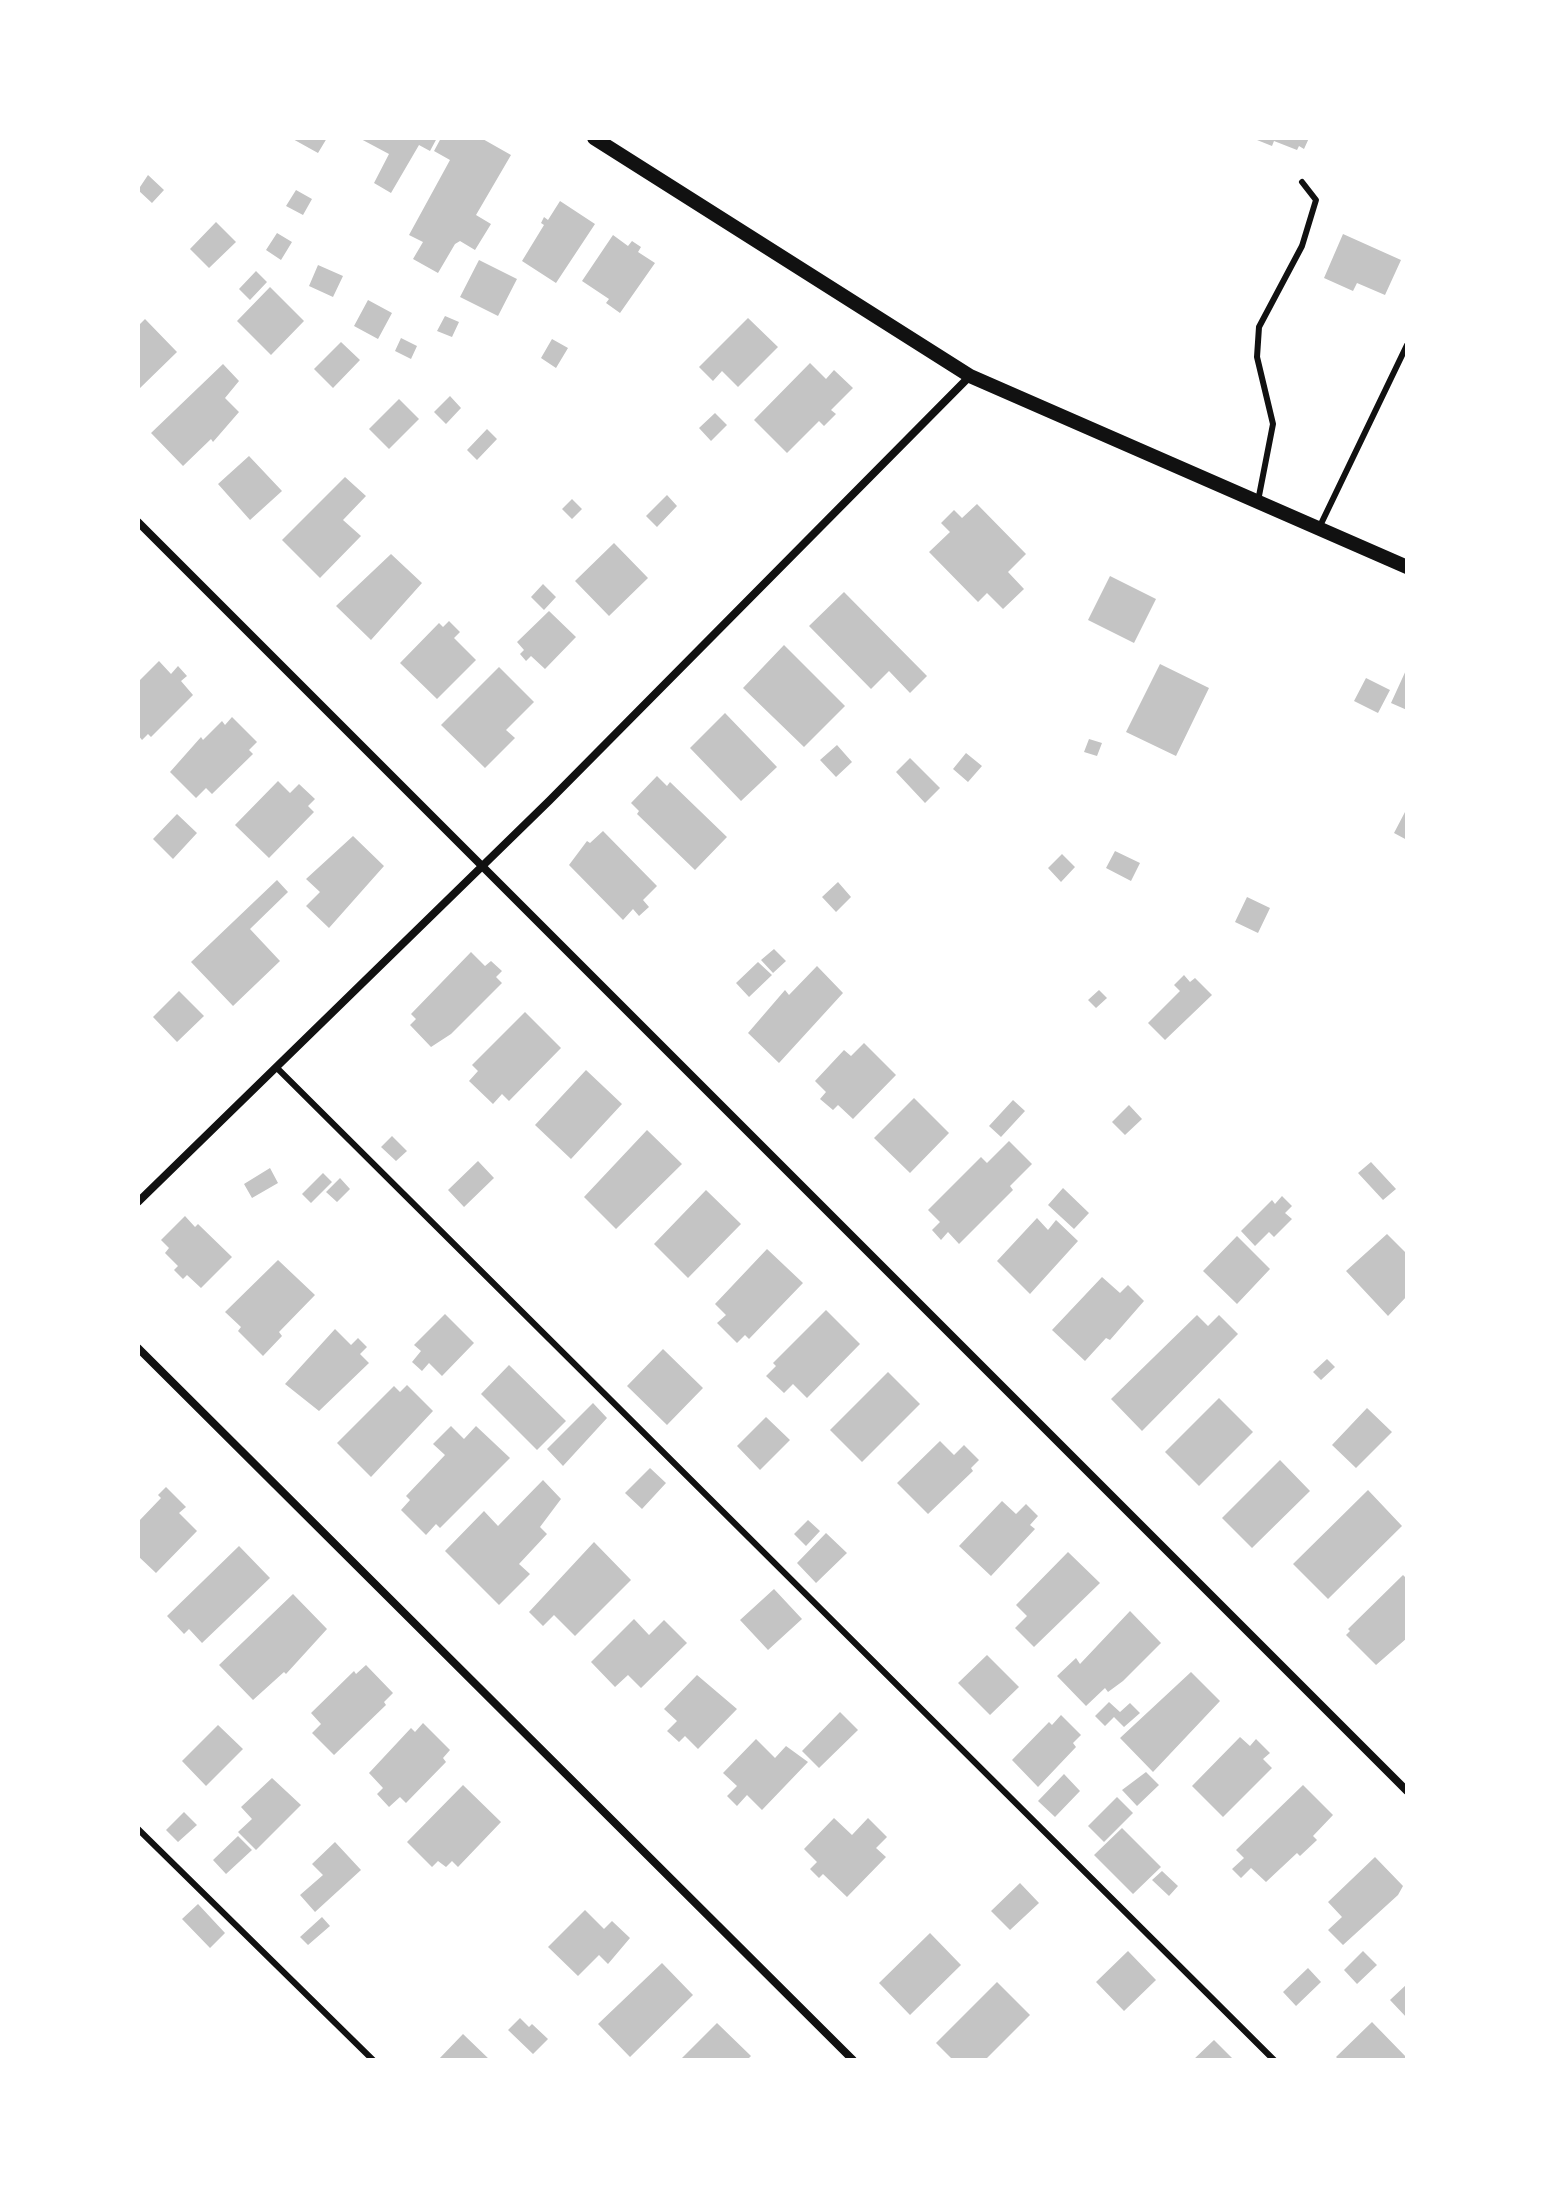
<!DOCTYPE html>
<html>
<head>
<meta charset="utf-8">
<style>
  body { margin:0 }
  #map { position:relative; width:1545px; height:2198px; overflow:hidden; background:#fff; font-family:Inter,sans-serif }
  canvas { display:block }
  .frame { position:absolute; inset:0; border:140px solid #fff; pointer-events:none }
</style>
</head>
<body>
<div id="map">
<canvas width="1545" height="2198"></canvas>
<div class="frame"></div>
</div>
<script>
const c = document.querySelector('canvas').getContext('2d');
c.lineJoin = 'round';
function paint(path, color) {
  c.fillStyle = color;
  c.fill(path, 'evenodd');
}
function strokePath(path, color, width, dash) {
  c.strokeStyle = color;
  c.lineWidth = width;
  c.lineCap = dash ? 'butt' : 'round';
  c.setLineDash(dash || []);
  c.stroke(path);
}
paint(new Path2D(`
  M291,138h36l-9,15z
  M359,138h78l-7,13 -11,-6 -28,48 -17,-10 15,-29z
  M441,138h40l30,17 -35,60 15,9 -16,26 -15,-9 -5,3 -17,29 -25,-14 10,-17 -14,-7 41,-75 -16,-9z
  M1252,138h57l-5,11 -5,-3 -2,4 -23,-9 -2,5z
  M148,175l16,15 -12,13 -14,-13z
  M296,190l16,9 -9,16 -17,-9z
  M560,201l35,23 -39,59 -34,-22 22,-36 -3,-2 3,-6 4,3z
  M216,222l20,20 -27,26 -19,-19z
  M277,233l15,9 -11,18 -15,-10z
  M1343,234l58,26 -16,35 -28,-12 -4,8 -29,-13z
  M613,235l15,11 4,-5 9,6 -3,5 17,11 -35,50 -14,-10 3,-4 -27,-18z
  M479,260l38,19 -19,37 -38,-19z
  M318,265l25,11 -10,21 -24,-11z
  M256,271l11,11 -17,18 -11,-11z
  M270,287l34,34 -33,34 -34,-34z
  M368,300l24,13 -14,26 -24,-13z
  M445,316l14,6 -7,15 -15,-6z
  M748,318l30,29 -40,40 -16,-16 -9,10 -14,-14z
  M145,319l32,33 -39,38v-64z
  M401,338l16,8 -6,13 -16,-8z
  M552,339l16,9 -12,20 -15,-10z
  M341,342l19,18 -27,28 -19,-19z
  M810,363l16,16 8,-9 19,18 -22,22 5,4 -12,12 -5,-5 -32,32 -33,-33z
  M223,364l16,17 -14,17 14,14 -26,30 -2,-3 -28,27 -32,-33z
  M450,396l11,12 -15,16 -12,-12z
  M399,399l20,20 -30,30 -20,-20z
  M715,413l12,12 -16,16 -12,-13z
  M487,429l10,10 -20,21 -10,-10z
  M249,456l33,35 -32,29 -32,-36z
  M345,477l21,19 -23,24 18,16 -41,42 -38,-38z
  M667,495l10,11 -20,21 -11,-11z
  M572,499l10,10 -10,10 -10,-10z
  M977,504l49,50 -18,18 16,17 -21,20 -16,-16 -9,9 -49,-50 21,-20 -9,-9 13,-13 8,8z
  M614,543l34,35 -39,38 -34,-35z
  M391,554l31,29 -51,57 -35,-34z
  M1110,576l46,23 -22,44 -46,-23z
  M543,584l13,13 -12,13 -13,-13z
  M844,592l83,84 -17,17 -21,-22 -18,18 -62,-63z
  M549,611l27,26 -31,32 -14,-13 -5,5 -6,-7 4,-4 -7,-8z
  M449,621l11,11 -6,6 22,22 -39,39 -37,-36 39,-40 4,4z
  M784,645l61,61 -41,41 -61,-59z
  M159,661l12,13 7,-8 9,10 -6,5 12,14 -42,42 -3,-3 -6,6 -4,-5v-53z
  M1160,664l49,24 -33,68 -50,-24z
  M499,667l35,35 -28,28 9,8 -30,30 -44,-43z
  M1407,668v42l-16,-7z
  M1366,678l24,12 -12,23 -24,-12z
  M725,713l52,54 -36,34 -51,-53z
  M232,717l25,25 -8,8 4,4 -41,40 -6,-6 -10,10 -26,-26 31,-35 2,3 19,-19 3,4z
  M1089,739l13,4 -5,13 -13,-4z
  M837,745l15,17 -16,15 -16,-17z
  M966,753l16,13 -14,16 -15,-13z
  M910,758l30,30 -15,15 -29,-31z
  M657,776l10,10 3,-4 57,55 -32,33 -58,-56 2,-3 -8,-8z
  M278,781l12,12 9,-9 16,15 -7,7 6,6 -45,46 -34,-33z
  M1405,812l2,1v27l-13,-7z
  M177,814l20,19 -24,26 -20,-20z
  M603,831l54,55 -14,14 6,7 -10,9 -6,-7 -10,11 -54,-55 18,-24 3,2z
  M353,836l31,30 -55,62 -23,-22 14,-14 -14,-13z
  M1115,851l25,12 -9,18 -25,-13z
  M1062,854l13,13 -14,15 -13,-14z
  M277,880l11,12 -38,37 30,32 -47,45 -42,-44z
  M838,882l13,15 -15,15 -14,-15z
  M1247,897l23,11 -12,25 -23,-11z
  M774,949l12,12 -13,12 -12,-13z
  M471,952l14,14 6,-5 11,10 -6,6 6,6 -51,51 -20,13 -21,-22 6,-6 -5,-5z
  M758,962l14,13 -23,22 -13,-14z
  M817,966l26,27 -64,70 -31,-30 37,-43 4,5z
  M1184,975l6,7 5,-4 17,17 -47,45 -17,-17 32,-32 -6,-6z
  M1099,990l8,8 -11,10 -8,-8z
  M179,991l25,25 -27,26 -24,-25z
  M525,1012l36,36 -52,53 -7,-7 -9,10 -24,-23 9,-10 -6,-6z
  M864,1043l32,32 -43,44 -15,-14 -5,5 -13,-11 6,-7 -11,-11 29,-31 7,6z
  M586,1070l36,34 -51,55 -36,-34z
  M914,1098l35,35 -39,40 -36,-35z
  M1013,1100l12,11 -24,26 -12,-11z
  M1129,1105l13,14 -17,16 -13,-13z
  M647,1130l35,34 -66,65 -32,-32z
  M392,1136l15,15 -11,10 -15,-14z
  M1009,1141l23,23 -22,22 3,4 -54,54 -11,-12 -7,8 -9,-10 8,-8 -12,-12 53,-53 6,6z
  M478,1161l16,17 -30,29 -16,-17z
  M1371,1162l25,27 -13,11 -25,-27z
  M270,1168l8,15 -26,15 -8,-14z
  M323,1173l9,9 -21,21 -9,-9z
  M340,1178l10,11 -13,13 -11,-10z
  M1063,1188l26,25 -15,16 -26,-24z
  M706,1190l35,34 -53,54 -34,-34z
  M1282,1196l10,10 -7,7 7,6 -18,18 -5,-5 -14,14 -14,-15 31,-31 3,4z
  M185,1216l10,11 3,-3 34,33 -31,31 -14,-13 -4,4 -9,-9 4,-4 -13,-13 4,-5 -8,-8z
  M1037,1218l11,12 8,-10 22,21 -48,53 -33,-33z
  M1387,1234l20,20v42l-19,20 -42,-45z
  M1237,1236l33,33 -33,35 -34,-33z
  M767,1249l36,34 -54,56 -4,-4 -8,8 -20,-20 9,-8 -11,-11z
  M278,1260l37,35 -36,37 3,4 -19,20 -25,-25 3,-4 -16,-15z
  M1102,1277l18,16 8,-8 16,16 -34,39 -4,-2 -21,23 -33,-31z
  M826,1310l34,34 -53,54 -14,-14 -9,9 -18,-17 10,-10 -3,-3z
  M445,1314l29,29 -32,33 -13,-13 -7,8 -10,-9 9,-11 -7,-6z
  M1197,1315l11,11 11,-11 19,19 -96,97 -31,-32z
  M335,1329l16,16 7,-7 9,9 -7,7 9,9 -50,48 -34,-27z
  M663,1349l40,39 -36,37 -40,-39z
  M1327,1359l8,8 -14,13 -8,-8z
  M509,1365l57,56 -29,29 -56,-56z
  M888,1372l32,32 -58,58 -32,-32z
  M407,1385l26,26 -62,66 -34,-34 57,-57 6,6z
  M1219,1398l34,34 -54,54 -34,-34z
  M593,1403l14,15 -44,48 -16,-17z
  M1367,1408l25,24 -36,36 -24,-23z
  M766,1417l24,23 -30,30 -23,-24z
  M451,1426l13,13 12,-13 34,32 -70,70 -4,-4 -10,11 -25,-25 9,-10 -4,-4 39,-41 -12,-11z
  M940,1441l14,14 10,-10 15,15 -8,8 2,3 -45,43 -31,-31z
  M1280,1460l30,31 -58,57 -30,-30z
  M650,1468l16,15 -24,26 -17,-16z
  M543,1480l18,19 -21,28 7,7 -28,30 11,10 -31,31 -54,-54 39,-40 14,15z
  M166,1487l20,20 -7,6 18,18 -41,42 -18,-17v-34l23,-24 -3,-3z
  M1368,1490l34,36 -74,73 -35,-35z
  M1002,1501l14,13 10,-10 12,12 -8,9 5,4 -44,47 -32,-30z
  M808,1520l12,11 -14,15 -12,-12z
  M826,1533l21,20 -31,30 -19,-20z
  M594,1542l37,38 -56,56 -21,-21 -11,11 -14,-14z
  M239,1546l31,32 -68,65 -13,-14 -5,5 -17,-18z
  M1068,1552l32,31 -66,64 -19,-19 12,-12 -11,-11z
  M1403,1575l4,4v59l-31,27 -30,-30 4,-4 -2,-2z
  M774,1589l28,30 -34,31 -28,-30z
  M293,1594l34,35 -41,45 -2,-2 -31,28 -34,-35z
  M1130,1611l31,32 -38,38 -15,11 -3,-4 -19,18 -29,-30 19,-18 4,6z
  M634,1619l15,16 15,-15 23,23 -46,45 -13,-13 -13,12 -24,-25z
  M987,1655l32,32 -29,28 -32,-32z
  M366,1665l27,28 -9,9 2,3 -52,50 -22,-22 9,-9 -10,-11 43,-42 2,3z
  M1191,1672l29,29 -67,71 -33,-34z
  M697,1675l40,34 -39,40 -13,-13 -6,6 -12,-11 10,-10 -13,-12z
  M1109,1702l11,10 10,-9 10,10 -16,14 -10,-10 -9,9 -10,-10z
  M840,1712l18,18 -39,38 -17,-17z
  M1061,1715l20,20 -8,8 3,4 -38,40 -26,-27 37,-38 3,3z
  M423,1723l27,27 -7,8 3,4 -40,41 -6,-6 -11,10 -12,-13 6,-6 -14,-15 42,-45 4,4z
  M218,1725l25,24 -37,37 -24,-25z
  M1240,1737l10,9 6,-7 14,14 -7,6 9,9 -49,49 -31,-31z
  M756,1739l19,19 11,-12 22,16 -46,48 -15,-15 -10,11 -10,-10 10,-10 -14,-13z
  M1146,1772l13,13 -22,21 -15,-16z
  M1064,1774l16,17 -25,26 -17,-16z
  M272,1778l29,27 -45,45 -18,-18 14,-13 -11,-12z
  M463,1785l38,37 -43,45 -6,-6 -6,6 -8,-6 -6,6 -25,-25z
  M1303,1785l30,30 -20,21 4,4 -17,16 -3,-3 -31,29 -15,-14 -10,10 -9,-9 12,-11 -8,-8z
  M1117,1797l16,16 -29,29 -16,-16z
  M184,1812l13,13 -19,17 -12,-12z
  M834,1818l18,17 16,-17 19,19 -11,11 10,9 -39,40 -24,-23 -4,4 -9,-9 7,-7 -13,-13z
  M1122,1828l39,39 -28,27 -39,-39z
  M238,1836l14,14 -26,24 -13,-14z
  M335,1842l26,28 -46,42 -15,-17 23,-20 -11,-11z
  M1375,1857l28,29 -5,9 -55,50 -15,-15 14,-13 -14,-15z
  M1162,1871l16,15 -9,10 -17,-16z
  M1020,1883l19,20 -29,27 -19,-19z
  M198,1904l27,29 -15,15 -28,-29z
  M585,1910l19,19 8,-8 18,17 -22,26 -9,-9 -21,21 -30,-29z
  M322,1917l8,9 -22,19 -8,-8z
  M930,1933l31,32 -51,50 -31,-32z
  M1128,1951l28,29 -32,31 -28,-29z
  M1363,1951l14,14 -20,19 -13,-14z
  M662,1963l31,32 -63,62 -32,-33z
  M1308,1968l13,14 -25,24 -13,-14z
  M997,1982l33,33 -45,45h-32l-17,-17z
  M1407,1984v34l-17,-18z
  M520,2018l9,9 3,-3 16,15 -15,15 -25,-24z
  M1372,2022l35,36v2h-68l-3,-3z
  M717,2023l34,33 -4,4h-67z
  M463,2034l27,26h-52z
  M1214,2040l20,20h-41z`), '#c4c4c4');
strokePath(new Path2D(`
  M1258,501l15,-77 -16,-67 2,-30 43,-81 14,-46 -14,-18
  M1319,528l88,-183
  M276,1067l998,993
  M138,1829l235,231`), '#111', 6);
strokePath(new Path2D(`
  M138,522l1269,1269
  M138,1202l411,-401 421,-425
  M138,1348l715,712`), '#111', 8);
strokePath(new Path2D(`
  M594,138l376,238 437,191`), '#111', 14);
</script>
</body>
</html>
